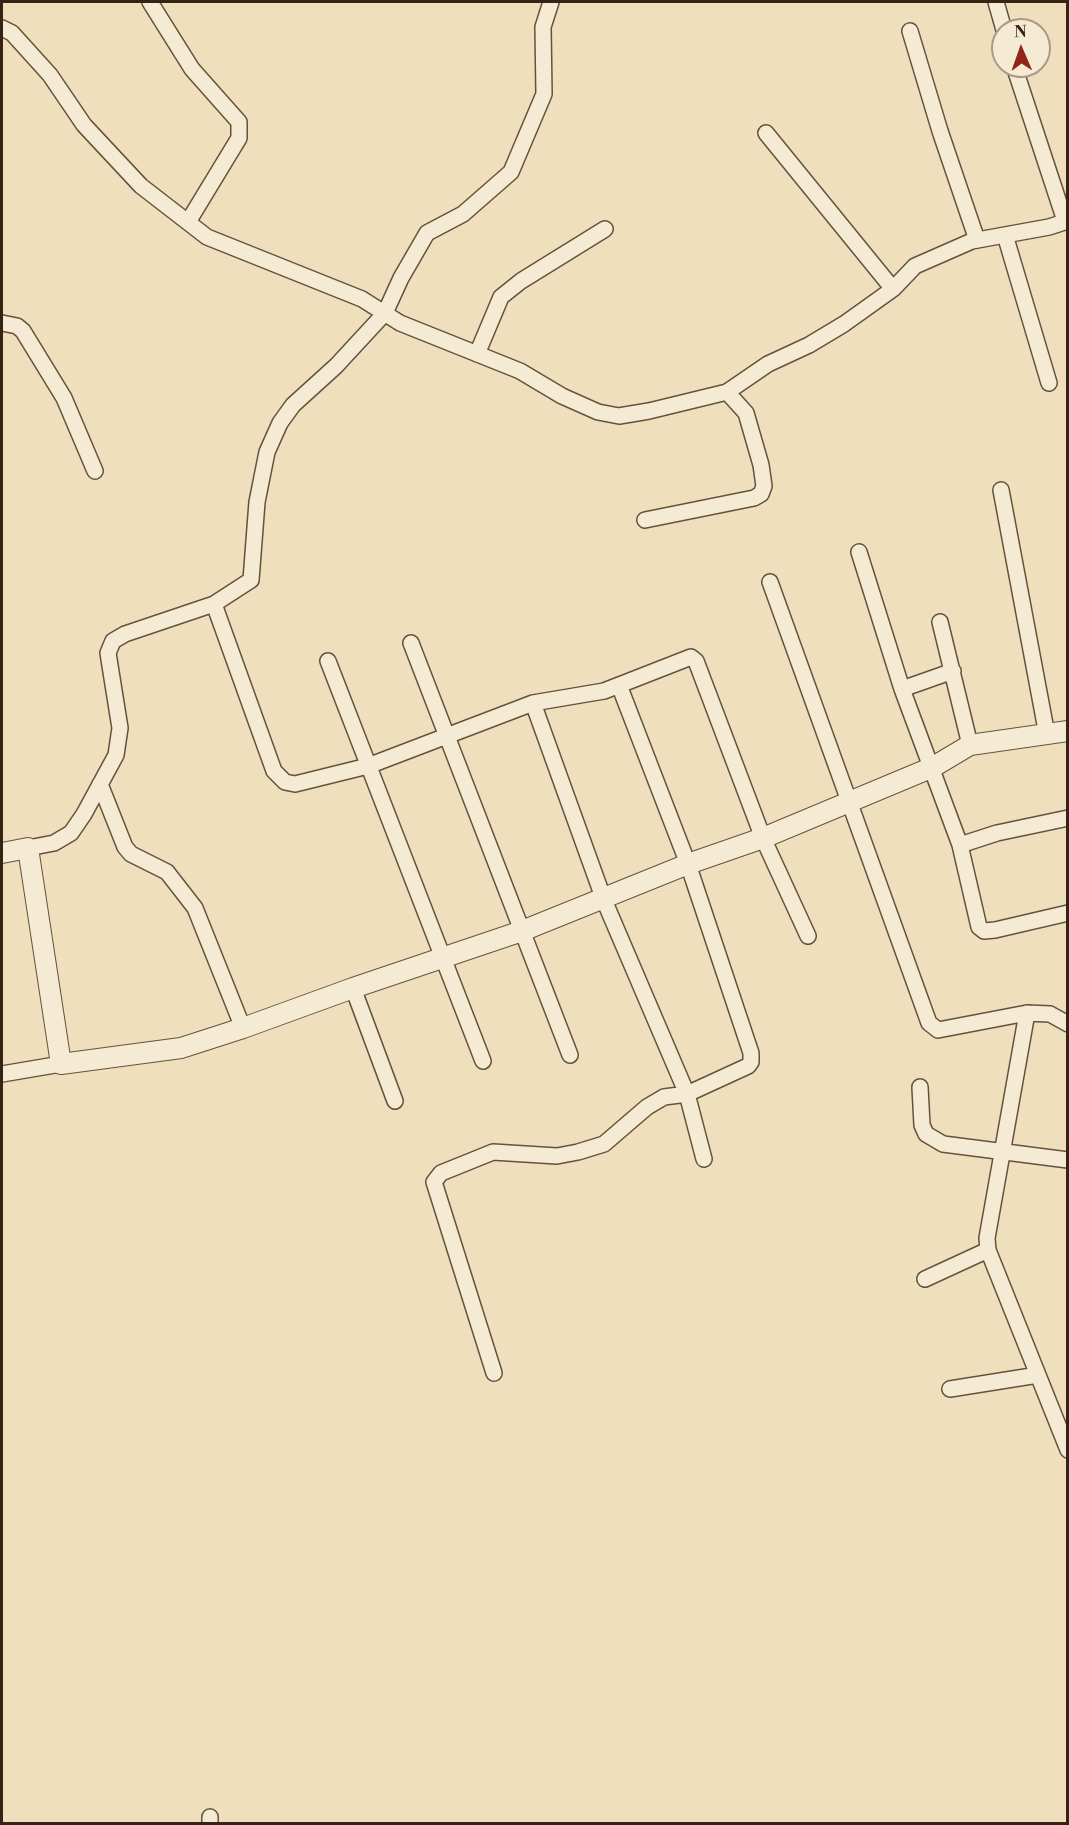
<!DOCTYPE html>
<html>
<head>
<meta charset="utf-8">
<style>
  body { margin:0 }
  #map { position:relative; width:1069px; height:1825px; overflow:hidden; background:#efdfbc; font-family:"Libre Bodoni",serif }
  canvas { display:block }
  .frame { position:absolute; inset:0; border:3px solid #372313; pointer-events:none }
  .north { position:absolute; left:991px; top:18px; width:60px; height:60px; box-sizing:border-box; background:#f5ead3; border:2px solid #a99a86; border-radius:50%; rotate:358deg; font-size:16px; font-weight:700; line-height:24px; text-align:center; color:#372313 }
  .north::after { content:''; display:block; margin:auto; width:21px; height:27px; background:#8f2418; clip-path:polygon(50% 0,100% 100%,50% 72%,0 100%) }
</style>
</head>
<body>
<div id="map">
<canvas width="1069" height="1825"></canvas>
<div class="frame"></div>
<div class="north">N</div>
</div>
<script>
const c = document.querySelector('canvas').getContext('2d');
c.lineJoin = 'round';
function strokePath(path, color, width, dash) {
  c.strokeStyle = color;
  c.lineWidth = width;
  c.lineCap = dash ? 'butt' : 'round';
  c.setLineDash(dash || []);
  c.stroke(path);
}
const minor = new Path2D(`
  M150,2l42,67 47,53v16l-51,84
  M996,2l8,28
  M2,28l10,5 38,42 34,50 57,61 66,51 155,62 38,24 120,48 42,25 36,16 21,4 30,-5 78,-19 41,-28 41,-19 35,-21 49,-35 22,-23 57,-25 77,-14 19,-6
  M910,31l30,100 37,109
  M1014,66l51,155
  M766,133l127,156
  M1005,235l44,148
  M2,323l15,3 6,5 41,67 31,73
  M477,354l24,-57 20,-16 84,-52
  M1001,490l46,245
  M645,520l109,-22 7,-4 3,-8 -3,-21 -15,-52 -19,-21
  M859,552l43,137 58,156 19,82 5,4 11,-1 73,-17
  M770,582l159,441 9,7 89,-17 23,1 18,10
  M214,604l60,167 11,11 10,2 73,-18 165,-63 71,-12 87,-34 5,4 67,177 45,98
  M940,622l30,123
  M411,643l159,412
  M328,661l155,400
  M902,689l51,-18
  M533,703l71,197 83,194 17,65
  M100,784l25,63 6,7 36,18 28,36 48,120
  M960,845l37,-12 71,-15
  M28,848l26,-5 17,-10 13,-19 32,-59 4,-27 -12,-75 5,-12 12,-7 89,-30 37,-24 6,-78 10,-50 13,-29 13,-18 43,-39 49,-53 16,-35 26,-45 36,-19 48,-42 33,-78 -1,-67 8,-25
  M353,988l42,113
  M1027,1013l-40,225 1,12 80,200
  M2,1074l59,-10
  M920,1087l2,38 4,9 17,10 125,16
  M925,1279l63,-29
  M494,1373l-60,-191 7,-9 52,-21 64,4 21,-4 26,-8 43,-37 17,-10 23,-3 61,-28 3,-4v-9l-63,-189 -69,-179
  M950,1389l88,-14
  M210,1817v7`);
const tertiary = new Path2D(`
  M2,853l26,-5 33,216 120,-16 62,-20 110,-40 169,-57 166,-67 75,-26 170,-71 37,-22 98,-14`);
strokePath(minor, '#65523d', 18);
strokePath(tertiary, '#65523d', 22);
strokePath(minor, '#f5ead3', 15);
strokePath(tertiary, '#f5ead3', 20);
</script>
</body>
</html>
